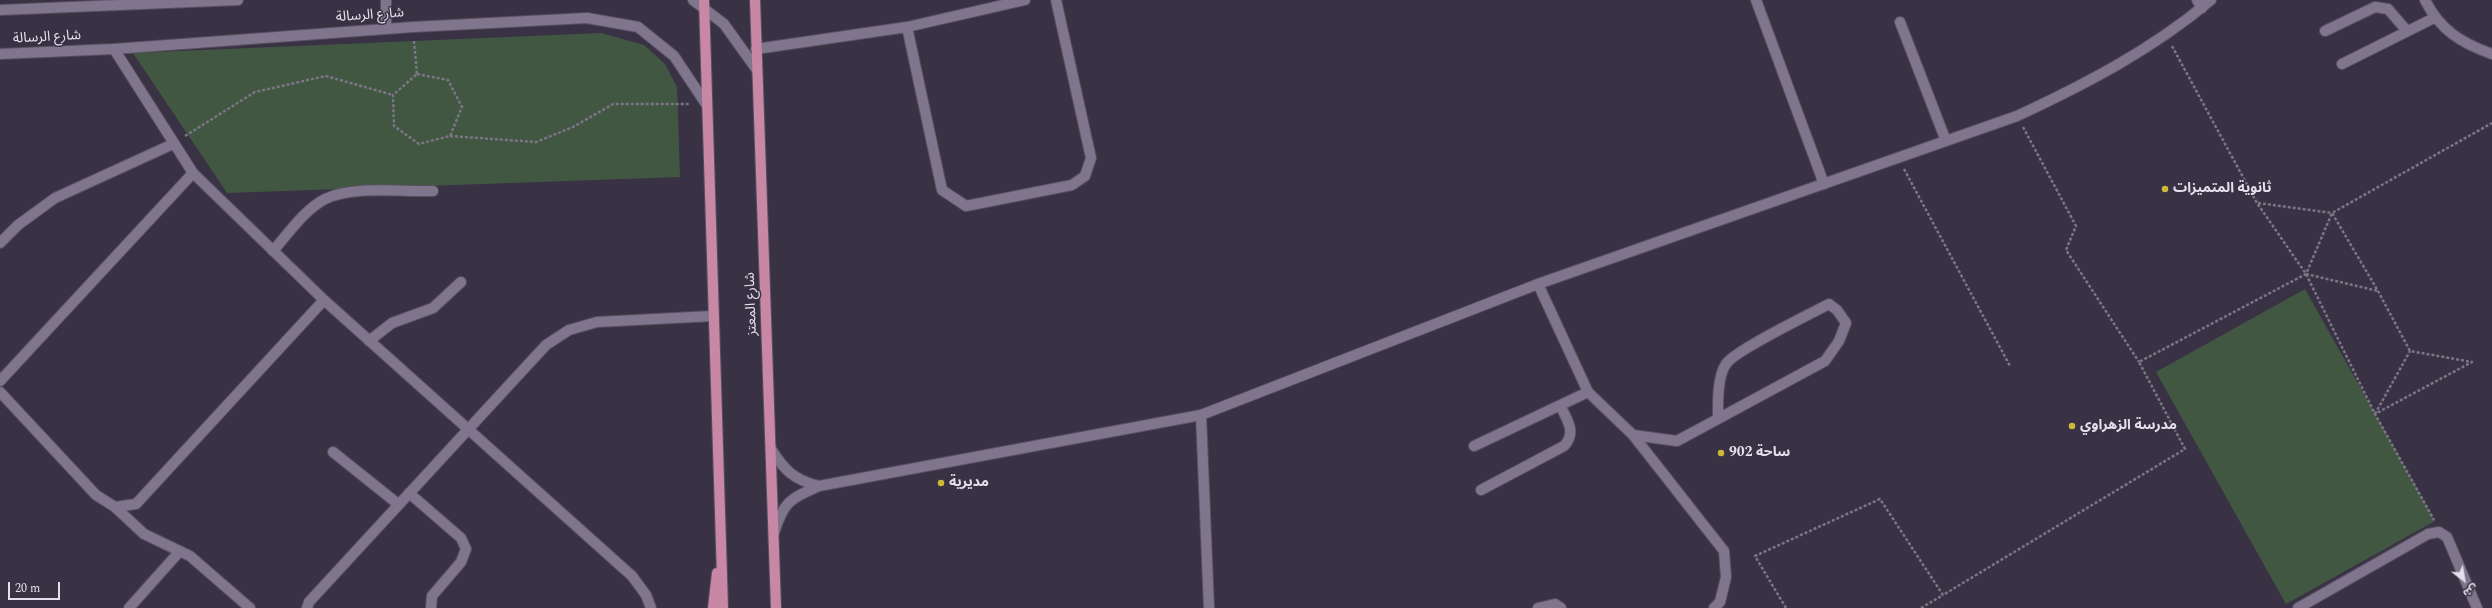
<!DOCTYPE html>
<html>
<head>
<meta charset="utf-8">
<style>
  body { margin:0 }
  #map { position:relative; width:2492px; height:608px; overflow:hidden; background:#393245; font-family:Spectral,"Noto Sans Arabic",serif }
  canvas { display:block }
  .north { position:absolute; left:2444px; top:560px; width:40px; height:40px; -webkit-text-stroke:3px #393245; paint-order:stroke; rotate:149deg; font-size:11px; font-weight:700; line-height:16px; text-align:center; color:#e4dfec }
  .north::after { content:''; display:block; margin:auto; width:14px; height:18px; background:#e4dfec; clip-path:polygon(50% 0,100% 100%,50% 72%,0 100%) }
  .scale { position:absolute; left:8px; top:582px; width:52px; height:18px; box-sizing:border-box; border:2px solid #e4dfec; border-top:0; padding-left:5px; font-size:12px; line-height:14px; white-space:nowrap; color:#e4dfec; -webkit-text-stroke:3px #393245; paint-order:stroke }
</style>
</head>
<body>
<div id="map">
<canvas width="2492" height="608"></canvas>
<div class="north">ش</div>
<div class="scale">20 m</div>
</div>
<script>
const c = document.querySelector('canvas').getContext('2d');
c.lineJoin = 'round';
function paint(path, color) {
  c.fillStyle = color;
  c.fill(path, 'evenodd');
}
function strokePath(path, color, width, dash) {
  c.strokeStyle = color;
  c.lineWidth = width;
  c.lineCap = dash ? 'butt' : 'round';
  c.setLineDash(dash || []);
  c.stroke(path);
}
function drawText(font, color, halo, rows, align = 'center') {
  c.font = font + ' Spectral,"Noto Sans Arabic",serif';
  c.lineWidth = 3;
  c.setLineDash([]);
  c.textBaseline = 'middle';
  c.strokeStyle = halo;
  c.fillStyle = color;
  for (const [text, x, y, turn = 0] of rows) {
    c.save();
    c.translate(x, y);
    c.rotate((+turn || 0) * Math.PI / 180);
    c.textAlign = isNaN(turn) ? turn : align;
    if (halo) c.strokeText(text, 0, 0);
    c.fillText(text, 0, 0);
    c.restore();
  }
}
paint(new Path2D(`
  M601,33l43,12 21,19 12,23 3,90 -453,16 -94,-140z
  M2305,289l130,232 -149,83 -130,-232z`), '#425742');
const lane = new Path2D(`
  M2425,0c15,30 36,43 67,54
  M907,27l35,163 24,16 106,-21 13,-9 6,-18 -35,-158
  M2325,31l50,-24 13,2 19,22
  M756,49l151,-22 118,-27
  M2342,64l92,-46
  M273,251c15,-17 31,-41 52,-52 28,-14 77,-7 108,-8
  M1538,284l50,108 45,43 44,6 148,-80 14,-20 7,-18 -9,-13 -8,-6c-19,10 -95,47 -103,60 -9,13 -8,40 -8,55
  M1633,435l91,116 2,26 -6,25 -6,6
  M1474,446l114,-54
  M1481,490l83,-44c13,-14 3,-26 -4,-41`);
const street = new Path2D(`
  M1756,0l68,184
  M2197,0l5,8
  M1900,22l46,119
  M114,49l79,124 131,127 308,276 14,19 5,13
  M0,243l18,-18 37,-27 118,-54
  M369,341l23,-18 41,-15 28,-26
  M0,381l193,-208
  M0,392l96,103 19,12 21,-3 188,-204
  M1201,415l8,193
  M333,452l65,52
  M409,493l52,45 5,11 -5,13 -29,34 -1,12
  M115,507l29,27 46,22 60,52
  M129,608l51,-57
  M307,608l2,-6 237,-257 23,-15 28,-8 116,-6
  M1538,608l17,-4 6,4
  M2298,608l130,-74 11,-2 8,5 30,71`);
const secondary = new Path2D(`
  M386,0v29
  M693,0l31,24 33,46
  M0,10l238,-10
  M0,54l114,-5 299,-22 174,-9 51,9 36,29 32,48
  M771,449c13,21 23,31 48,37
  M774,533c10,-32 16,-34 45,-47l382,-71 337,-131 479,-168c69,-32 136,-67 194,-116`);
const primary = new Path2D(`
  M704,0l19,608
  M755,0l21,608
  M713,608l4,-35`);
strokePath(lane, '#575061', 12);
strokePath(street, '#575061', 12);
strokePath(secondary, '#575061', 12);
strokePath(primary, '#575061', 12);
strokePath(new Path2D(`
  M414,41l3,33
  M2172,46l85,157 49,71 69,140 59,106
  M417,74l31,6 14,27 -12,29 -31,8 -25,-18 -1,-31z
  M2023,127l53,99 -10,24 73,112
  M185,136l70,-44 71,-16 67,19
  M450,136l86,6 37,-15 40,-23h77
  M1904,169l106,197
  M2258,203l74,10 46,78 32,60 62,11 -97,52
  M2306,274l72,17
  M2375,414l35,-63
  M1786,608l-31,-52 125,-57 63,96 242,-146 -46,-87 167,-88 26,-61 160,-90
  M1921,608l22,-13`), '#7c7586', 2.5, [3, 2]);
strokePath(lane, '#7f768d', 10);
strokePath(street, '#7f768d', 10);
strokePath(secondary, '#7f768d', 10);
strokePath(primary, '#c987a6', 10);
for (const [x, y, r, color] of [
  [2165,189,4,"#cfb837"],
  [2072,426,4,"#cfb837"],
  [1721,453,4,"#cfb837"],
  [941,483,4,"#cfb837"]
]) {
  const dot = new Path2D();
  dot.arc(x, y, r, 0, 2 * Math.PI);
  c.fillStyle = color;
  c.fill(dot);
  strokePath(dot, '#393245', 1.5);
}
drawText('14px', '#e4dfec', '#393245', [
  ["شارع الرسالة",370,16,-4],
  ["شارع الرسالة",47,38,-3],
  ["شارع المعتز",752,304,-92]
]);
drawText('bold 14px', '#e4dfec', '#393245', [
  ["ثانوية المتميزات",2173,189],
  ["مدرسة الزهراوي",2080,426],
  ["ساحة 902",1729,453],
  ["مديرية",949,483]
], 'left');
</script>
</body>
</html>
